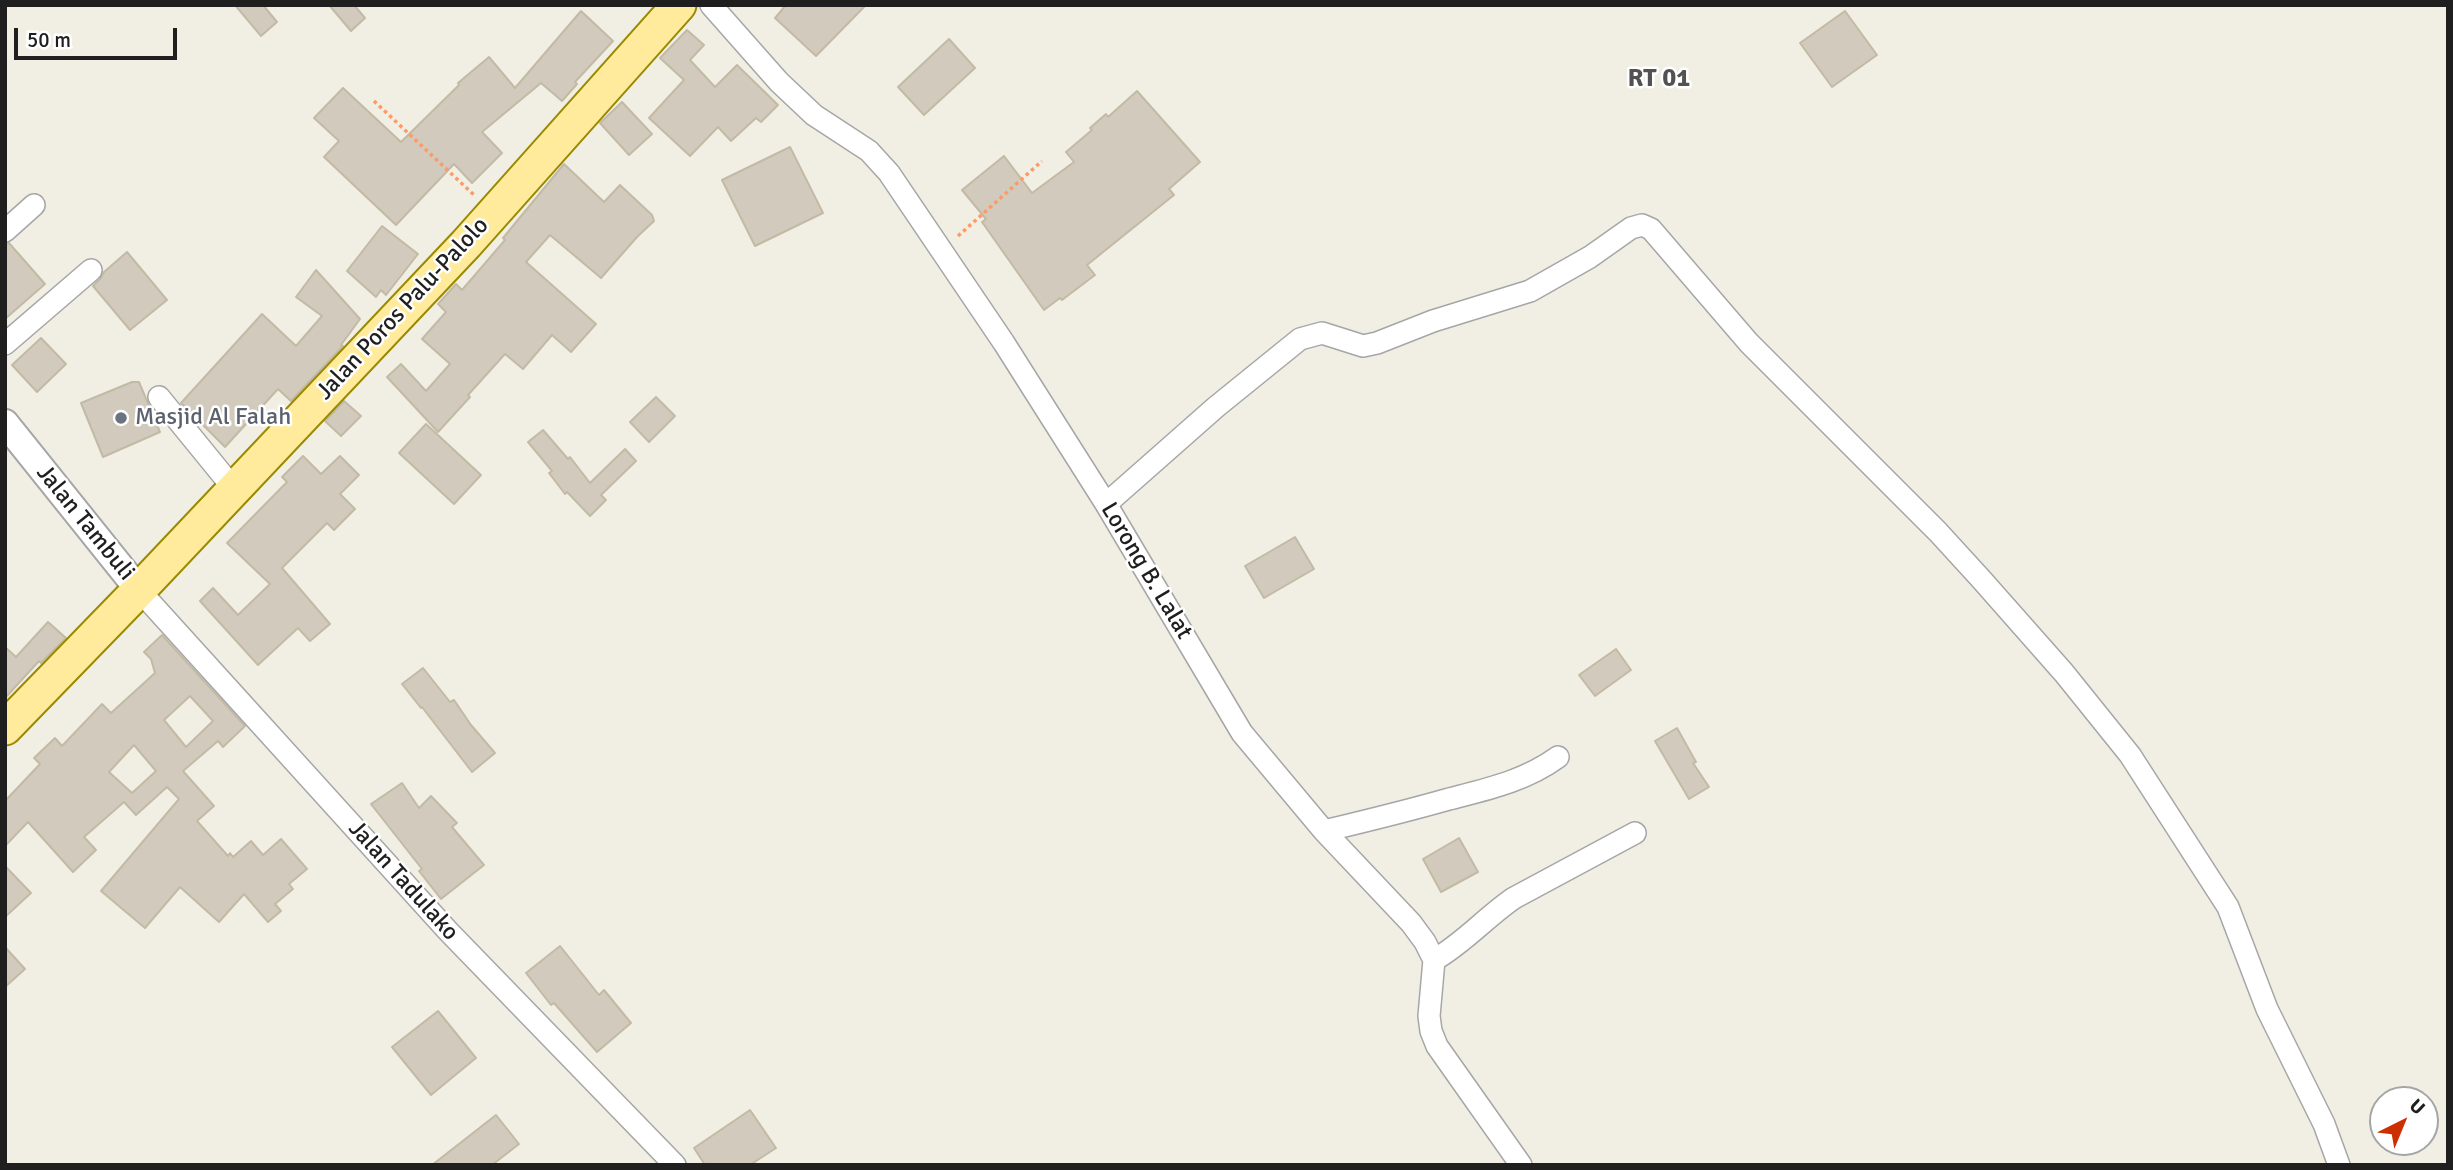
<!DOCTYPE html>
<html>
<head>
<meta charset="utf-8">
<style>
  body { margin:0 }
  #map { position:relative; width:2453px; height:1170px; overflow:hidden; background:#f1efe4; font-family:Signika,sans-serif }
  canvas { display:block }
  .frame { position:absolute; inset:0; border:7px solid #1f1f1f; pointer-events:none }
  .north { position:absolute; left:2369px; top:1086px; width:70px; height:70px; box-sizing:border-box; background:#fff; border:2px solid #a5a5a5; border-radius:50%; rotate:43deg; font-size:19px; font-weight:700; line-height:28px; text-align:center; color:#1f1f1f }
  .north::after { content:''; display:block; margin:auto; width:24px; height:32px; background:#ce2f00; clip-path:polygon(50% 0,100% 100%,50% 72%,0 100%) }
  .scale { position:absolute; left:14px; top:28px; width:163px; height:32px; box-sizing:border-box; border:4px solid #1f1f1f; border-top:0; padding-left:9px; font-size:21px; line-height:24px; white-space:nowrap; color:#1f1f1f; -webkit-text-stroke:5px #fff; paint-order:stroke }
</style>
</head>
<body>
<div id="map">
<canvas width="2453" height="1170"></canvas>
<div class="frame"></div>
<div class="north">U</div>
<div class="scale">50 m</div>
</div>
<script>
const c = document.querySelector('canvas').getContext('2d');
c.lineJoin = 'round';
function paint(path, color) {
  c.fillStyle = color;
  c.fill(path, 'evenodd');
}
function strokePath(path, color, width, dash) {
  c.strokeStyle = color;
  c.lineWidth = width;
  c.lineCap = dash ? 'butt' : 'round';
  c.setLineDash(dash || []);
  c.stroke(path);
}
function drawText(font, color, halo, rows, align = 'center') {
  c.font = font + ' Signika,sans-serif';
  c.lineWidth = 5;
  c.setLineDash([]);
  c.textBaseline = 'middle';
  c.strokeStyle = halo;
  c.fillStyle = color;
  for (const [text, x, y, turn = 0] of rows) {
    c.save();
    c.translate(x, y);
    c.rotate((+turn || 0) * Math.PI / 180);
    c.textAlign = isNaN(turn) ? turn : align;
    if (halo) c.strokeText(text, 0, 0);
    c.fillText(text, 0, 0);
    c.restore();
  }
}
const building = new Path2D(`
  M235,5h28l14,17 -16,14z
  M329,5h25l11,13 -14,13z
  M786,5h80l-50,51 -41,-38z
  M581,11l32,30 -38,41 2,2 -15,17 -21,-18 -59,49 20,21 -30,30 -18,-19 -58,61 -72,-68 15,-16 -25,-23 29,-30 58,54 58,-57 -1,-2 31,-26 26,31z
  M1845,11l32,44 -45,32 -32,-44z
  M687,30l17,15 -14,15 25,27 22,-22 41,40 -17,17 -5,-4 -25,23 -13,-14 -28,29 -41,-38 35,-38 -24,-22z
  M949,39l26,29 -51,47 -26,-28z
  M1137,91l63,71 -31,27 5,6 -87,70 8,10 -33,25 -2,-2 -16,12 -62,-88 4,-3 -24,-29 42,-34 28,37 42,-31 -8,-10 26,-22 -2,-2 16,-14 2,3z
  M622,102l30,32 -23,21 -29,-32z
  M790,147l33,66 -68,33 -33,-66z
  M564,164l40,38 16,-17 32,30 2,6 -17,16 -36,41 -51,-43 -24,27 70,62 -25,28 -19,-17 -29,34 -18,-15 -37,41 2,2 -32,35 -51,-55 14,-13 25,27 24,-27 -28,-25 24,-27 -8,-8 18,-20 6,6 43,-50 -2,-2z
  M382,226l36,28 -32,41 -5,-5 -5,7 -29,-26z
  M9,243l36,41 -40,35v-75z
  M127,252l40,48 -37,30 -37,-44 7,-7 4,-7z
  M316,270l44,49 -19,26 2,1 -52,55 -13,-12 -53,58 -44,-44 81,-89 34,32 26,-30 -26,-19z
  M41,338l25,26 -29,28 -25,-27z
  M132,382h7l21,50 -57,25 -22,-54z
  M656,397l19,19 -26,26 -19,-20z
  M344,401l17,15 -20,20 -16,-15z
  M426,424l55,51 -27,29 -55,-51z
  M543,430l25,29 2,-2 20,26 35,-34 11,12 -35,34 5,5 -16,16 -23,-24 -2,2 -16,-21 3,-2 -24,-29z
  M303,456l18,18 19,-18 19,19 -19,19 15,15 -21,21 -7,-7 -45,45 48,56 -20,17 -12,-13 -40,37 -58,-64 13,-13 25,27 32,-31 -43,-41 60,-61 -5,-5z
  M1295,537l19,32 -50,29 -19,-32z
  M48,622l18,16 -25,25 -2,-2 -34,37v-51l11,10z
  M162,635l83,91 -22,21 -5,-6 -35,30 31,35 -17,15 31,35 2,-3 3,4 18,-16 12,14 18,-16 26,30 -18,15 4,5 -18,15 6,7 -13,11 -24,-28 -25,28 -39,-35 -35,41 -44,-37 78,-92 -12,-12 -31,28 -12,-13 -40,35 12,13 -23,22 -45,-50 -23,24v-45l35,-37 -6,-6 21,-20 7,8 40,-42 9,9 44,-40 -4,-14 -7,-7zM190,696l23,25 -27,26 -22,-27zM134,745l22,26 -24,22 -23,-21z
  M1616,649l15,21 -36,26 -16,-21z
  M423,668l27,34 4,-2 17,25 24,28 -23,19 -50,-65 -1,1 -19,-24z
  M1677,728l19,34 -3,1 16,24 -20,12 -34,-58z
  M402,783l17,25 12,-12 26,27 -5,4 32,38 -43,34 -22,-28 3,-2 -51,-65z
  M1459,838l19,34 -37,20 -18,-33z
  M5,866l26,27 -26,24z
  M560,946l39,49 5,-5 27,33 -34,29 -43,-49 -3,2 -25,-32z
  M5,947l20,22 -20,18z
  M438,1011l38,47 -45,37 -39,-48z
  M750,1110l26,38 -26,17h-45l-11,-17z
  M496,1115l23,29 -27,21h-60z`);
paint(building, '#d1cabd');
strokePath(building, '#c3baa5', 2);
const minor = new Path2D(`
  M711,5l68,77 35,33 55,36 20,22 115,170 102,161 136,229 82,98 87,92 14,19 9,18 -5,56 2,15 6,15 84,119
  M5,231l29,-26
  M5,344l86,-74
  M159,397l75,92
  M1106,504l110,-97 84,-68 22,-6 41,13 14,-3 56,-22 97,-30 60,-34 41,-29 11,-3 9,4 98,114 189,189 43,47 83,94 66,82 98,152 39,102 57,115 15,41
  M139,590l309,341 227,234
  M1324,831c42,-10 83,-20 125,-32 39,-10 76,-18 109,-42
  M1434,960c30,-17 52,-43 80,-62l121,-65`);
const tertiary = new Path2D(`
  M5,423l134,167`);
const primary = new Path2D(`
  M5,728l134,-138 327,-346 213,-239`);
strokePath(minor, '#a6a6a6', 24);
strokePath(tertiary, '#a6a6a6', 30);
strokePath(primary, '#9a8a00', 37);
strokePath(new Path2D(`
  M374,101l100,94
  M958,236l84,-75`), '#ff9a67', 3.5, [3.5, 3.5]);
strokePath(minor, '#fff', 21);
strokePath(tertiary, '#fff', 26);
strokePath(primary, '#ffeb9b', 33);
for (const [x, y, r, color] of [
  [121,418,7,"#6b7280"]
]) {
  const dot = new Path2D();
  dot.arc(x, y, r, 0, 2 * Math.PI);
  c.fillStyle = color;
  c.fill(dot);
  strokePath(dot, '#fff', 2.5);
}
drawText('24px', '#1f1f1f', '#fff', [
  ["Jalan Poros Palu-Palolo",403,309,-47],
  ["Jalan Tambuli",85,523,51],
  ["Lorong B. Lalat",1146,571,59],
  ["Jalan Tadulako",403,881,48]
]);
drawText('24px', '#5b616d', '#fff', [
  ["Masjid Al Falah",135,418]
], 'left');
drawText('bold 26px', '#525252', '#fff', [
  ["RT 01",1659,79]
]);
</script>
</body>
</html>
